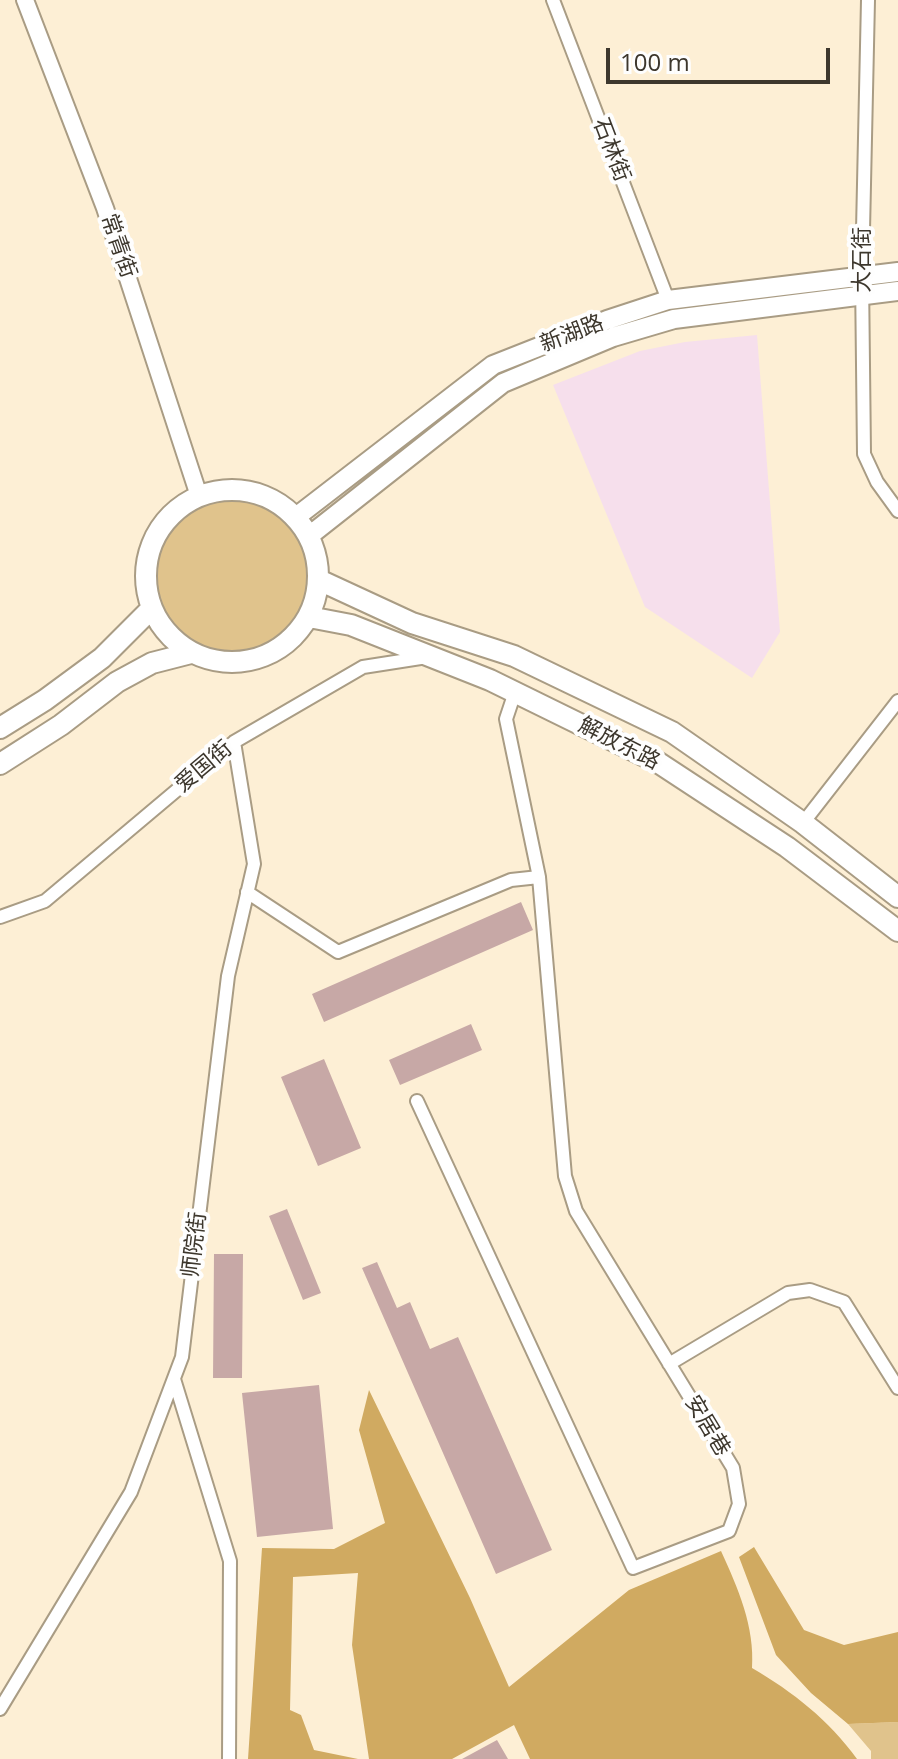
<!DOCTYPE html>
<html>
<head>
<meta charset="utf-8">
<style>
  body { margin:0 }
  #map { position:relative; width:898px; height:1759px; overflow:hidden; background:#fdefd5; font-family:"Open Sans",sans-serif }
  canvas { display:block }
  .scale { position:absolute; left:606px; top:48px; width:224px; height:36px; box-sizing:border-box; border:4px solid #3d372d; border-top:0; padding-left:10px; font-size:24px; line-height:28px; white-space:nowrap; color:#3d372d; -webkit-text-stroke:6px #fefefe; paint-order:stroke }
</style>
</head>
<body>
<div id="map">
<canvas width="898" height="1759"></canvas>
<div class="scale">100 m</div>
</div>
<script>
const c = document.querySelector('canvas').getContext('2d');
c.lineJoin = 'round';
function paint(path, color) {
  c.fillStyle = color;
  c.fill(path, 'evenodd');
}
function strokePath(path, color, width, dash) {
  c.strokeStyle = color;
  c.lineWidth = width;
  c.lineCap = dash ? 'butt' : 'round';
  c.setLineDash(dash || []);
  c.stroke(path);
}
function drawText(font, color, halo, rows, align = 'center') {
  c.font = font + ' "Open Sans","Noto Sans SC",sans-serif';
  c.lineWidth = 8;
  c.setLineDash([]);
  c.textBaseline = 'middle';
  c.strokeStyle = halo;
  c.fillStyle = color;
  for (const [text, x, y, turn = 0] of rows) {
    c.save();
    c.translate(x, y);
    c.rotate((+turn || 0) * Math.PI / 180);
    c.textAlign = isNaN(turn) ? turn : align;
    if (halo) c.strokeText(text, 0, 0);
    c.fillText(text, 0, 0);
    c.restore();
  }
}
paint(new Path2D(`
  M757,335l23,297 -28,46 -107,-71 -92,-222 87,-34 45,-9z`), '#f6dfec');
paint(new Path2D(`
  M146 576a86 86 0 1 1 172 0a86 86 0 1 1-172 0Z
  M898,1722v37h-27v-8l-23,-27z`), '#e0c38c');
paint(new Path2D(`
  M369,1390l101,208 39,89 120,-97 92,-39c17,37 34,76 31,117 41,24 77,52 105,91h-327l-16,-34 -62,34h-83l-17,-114 6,-72 -65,4 -3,133 11,5 13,35 44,9h-110l14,-211 72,1 51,-26 -26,-93z
  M754,1547l50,83 40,15 54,-13v90l-50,2 -37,-31 -35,-38 -37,-98z`), '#d0aa61');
paint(new Path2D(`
  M521,902l12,28 -209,92 -12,-28z
  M471,1024l11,26 -82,35 -11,-25z
  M324,1059l37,89 -43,18 -37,-89z
  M287,1209l34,84 -18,7 -34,-84z
  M214,1254h29l-1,124h-29z
  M377,1262l20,46 13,-6 20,47 28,-12 94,213 -56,24 -134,-306z
  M319,1385l14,144 -76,8 -15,-144z
  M497,1740l11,19h-46z`), '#c7a8a6');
const minor = new Path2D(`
  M553,0l115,300
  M868,0l-6,276 2,178 13,28 21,29
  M803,823l95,-122
  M247,892l91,60 173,-72 28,-3
  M0,917l45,-16 189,-159 129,-75 64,-10
  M417,1101l216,467 96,-37 10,-27 -6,-36 -157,-257 -11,-35 -26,-299 -33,-158 9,-27
  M669,1364l119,-71 22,-3 34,12 54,86
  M174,1379l56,182 -1,198
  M0,1709l131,-217 51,-135 46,-381 26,-112 -20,-122`);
const tertiary = new Path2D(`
  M25,0l80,208 94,288`);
const secondary = new Path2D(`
  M296,517l197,-152 114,-45 61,-20 230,-28
  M309,536l194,-153 110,-46 61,-18 224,-28`);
const primary = new Path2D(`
  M146 576a86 86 0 1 1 172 0a86 86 0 1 1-172 0Z
  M319,580l93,43 102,33 158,76 131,91 95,74
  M309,617l42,8 139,55 169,83 128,84 111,84
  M0,728l45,-28 57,-42 49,-49
  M0,764l61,-39 56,-43 35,-19 39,-10`);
strokePath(minor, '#a99c84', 16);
strokePath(tertiary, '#a99c84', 20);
strokePath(secondary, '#a99c84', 22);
strokePath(primary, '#a99c84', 24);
strokePath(minor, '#fff', 12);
strokePath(tertiary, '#fff', 16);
strokePath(secondary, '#fff', 18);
strokePath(primary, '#fff', 20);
drawText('22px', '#3d372d', '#fefefe', [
  ["石林街",611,150,69],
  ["常青街",118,246,71],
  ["大石街",863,260,-90],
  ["新湖路",572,334,-21],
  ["解放东路",619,744,27],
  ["爱国街",204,767,-40],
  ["师院街",195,1245,-83],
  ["安居巷",707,1426,59]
]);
</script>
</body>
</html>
